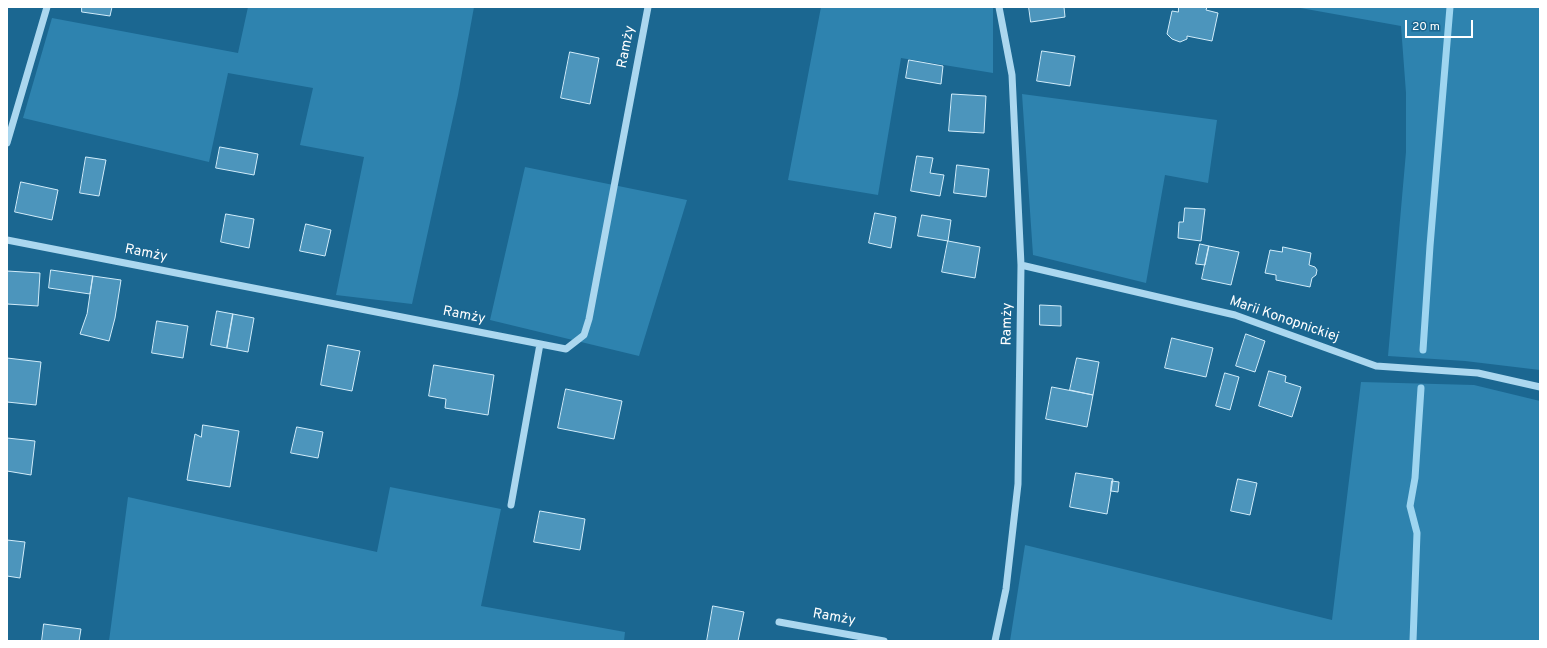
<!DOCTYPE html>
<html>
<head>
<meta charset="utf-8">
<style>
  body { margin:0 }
  #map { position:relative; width:1547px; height:648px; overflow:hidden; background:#1b6791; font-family:Overpass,sans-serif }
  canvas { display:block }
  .frame { position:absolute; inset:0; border:8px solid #fff; pointer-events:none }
  .scale { position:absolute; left:1405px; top:20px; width:68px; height:18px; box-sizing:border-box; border:2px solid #fff; border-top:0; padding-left:5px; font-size:12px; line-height:14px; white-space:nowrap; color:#fff; -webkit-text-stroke:3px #1b6791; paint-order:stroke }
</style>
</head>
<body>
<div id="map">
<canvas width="1547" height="648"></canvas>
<div class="frame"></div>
<div class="scale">20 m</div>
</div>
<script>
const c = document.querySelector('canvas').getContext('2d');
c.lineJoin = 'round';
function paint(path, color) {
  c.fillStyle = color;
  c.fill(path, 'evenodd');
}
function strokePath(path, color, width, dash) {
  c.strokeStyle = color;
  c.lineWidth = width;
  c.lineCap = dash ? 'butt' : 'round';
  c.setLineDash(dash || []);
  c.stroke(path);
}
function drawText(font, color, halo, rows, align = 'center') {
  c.font = font + ' Overpass,sans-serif';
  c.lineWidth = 3;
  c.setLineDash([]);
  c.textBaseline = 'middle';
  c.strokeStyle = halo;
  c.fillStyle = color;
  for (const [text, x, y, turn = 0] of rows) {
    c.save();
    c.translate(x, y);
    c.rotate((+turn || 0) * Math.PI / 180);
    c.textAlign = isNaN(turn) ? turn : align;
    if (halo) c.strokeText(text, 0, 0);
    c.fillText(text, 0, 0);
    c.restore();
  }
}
paint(new Path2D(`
  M248,7h226l-16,88 -46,209 -76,-9 28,-138 -64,-12 13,-57 -85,-15 -19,89 -186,-44 29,-100 186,35z
  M821,7h172v66l-92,-15 -23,137 -90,-15z
  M1295,7h245v363l-75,-9 -77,-5 18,-204v-59l-5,-67z
  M1022,94l195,26 -9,63 -43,-8 -19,108 -113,-28z
  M525,167l162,33 -48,156 -149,-36z
  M1361,382l113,3 66,16v240h-530l15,-96 307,75z
  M390,487l111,22 -20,97 144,26 -1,9h-515l19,-144 249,55z`), '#2e83af');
strokePath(new Path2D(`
  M1423,350l7,-104 20,-239
  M1413,641l4,-108 -7,-27 5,-28 6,-90`), '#9ed5f0', 7);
const building = new Path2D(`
  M82,7h30l-2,9 -28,-4z
  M1029,7h35l1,10 -34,5z
  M1179,7h28l-1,3 12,3 -6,28 -25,-5v3l-7,3 -8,-3 -5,-5 5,-23 6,1z
  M1042,51l33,5 -5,30 -33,-5z
  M570,52l29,6 -9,46 -29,-6z
  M909,60l34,6 -2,18 -35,-6z
  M952,94l34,2 -2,37 -35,-2z
  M220,147l38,7 -4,21 -38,-7z
  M917,156l16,2 -3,15 14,2 -4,21 -29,-5z
  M86,157l20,3 -7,36 -19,-3z
  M957,165l32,4 -3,28 -32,-4z
  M21,182l37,8 -6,30 -37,-8z
  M1185,208l20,1 -4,32 -23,-3 1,-16h4z
  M875,213l21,4 -5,31 -22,-5z
  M226,214l28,5 -5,29 -28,-6z
  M922,215l29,5 -3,21 -30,-5z
  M306,224l25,6 -6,26 -25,-5z
  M948,241l32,6 -5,31 -33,-6z
  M1200,244l9,2 -4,19 -9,-1z
  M1209,246l30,6 -8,33 -29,-6z
  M1283,247l28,6 -2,12 6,2 2,3 -1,5 -4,3 -2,9 -34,-7v-5l-11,-2 5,-23 12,2z
  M51,270l42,6 -3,18 -41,-6z
  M7,271l33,2 -2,33 -31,-2z
  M93,276l28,4 -6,38 -6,23 -29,-7 7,-20z
  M1040,305l21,1v20l-21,-1z
  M217,311l16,3 -6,34 -16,-3z
  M233,314l21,4 -6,34 -21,-4z
  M157,321l31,5 -5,32 -31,-5z
  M1246,334l19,7 -10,31 -19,-6z
  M1172,338l41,10 -7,29 -41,-9z
  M328,345l32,6 -8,40 -31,-6z
  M7,358l34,4 -5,43 -29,-3z
  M1077,358l22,4 -6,33 -23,-5z
  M434,365l60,10 -6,40 -43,-7 1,-9 -17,-3z
  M1269,371l17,5 -1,6 16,5 -9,30 -33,-11z
  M1225,373l14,4 -9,33 -14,-4z
  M1052,387l41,8 -6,32 -41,-8z
  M566,389l56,12 -8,38 -56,-11z
  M203,425l36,6 -9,56 -43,-7 8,-46 6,3z
  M297,427l26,5 -5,26 -27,-5z
  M7,438l28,3 -4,34 -24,-4z
  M1076,473l37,6 -6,35 -37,-7z
  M1238,479l19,4 -7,32 -19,-4z
  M1112,481l7,1 -1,10 -7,-1z
  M540,511l45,8 -5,31 -46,-8z
  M7,540l18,2 -5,36 -13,-2z
  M713,606l31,6 -6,29h-31z
  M44,624l37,5 -2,12h-37z`);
paint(building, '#4c95bc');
strokePath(building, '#d1ecfa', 1);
strokePath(new Path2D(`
  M7,143l40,-136
  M7,240l559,109 18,-14 5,-16 59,-312
  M1021,265l214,50 141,51 102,7 62,14
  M511,505l29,-161
  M779,622l105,19
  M995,641l11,-52 12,-105 3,-219 -9,-190 -13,-68`), '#abd7ef', 7);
drawText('14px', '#fff', '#1b6791', [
  ["Ramży",627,47,-79],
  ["Ramży",146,254,11],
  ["Ramży",464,316,11],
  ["Marii Konopnickiej",1284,320,19],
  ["Ramży",1008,324,-89],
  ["Ramży",834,618,10]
]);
</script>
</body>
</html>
